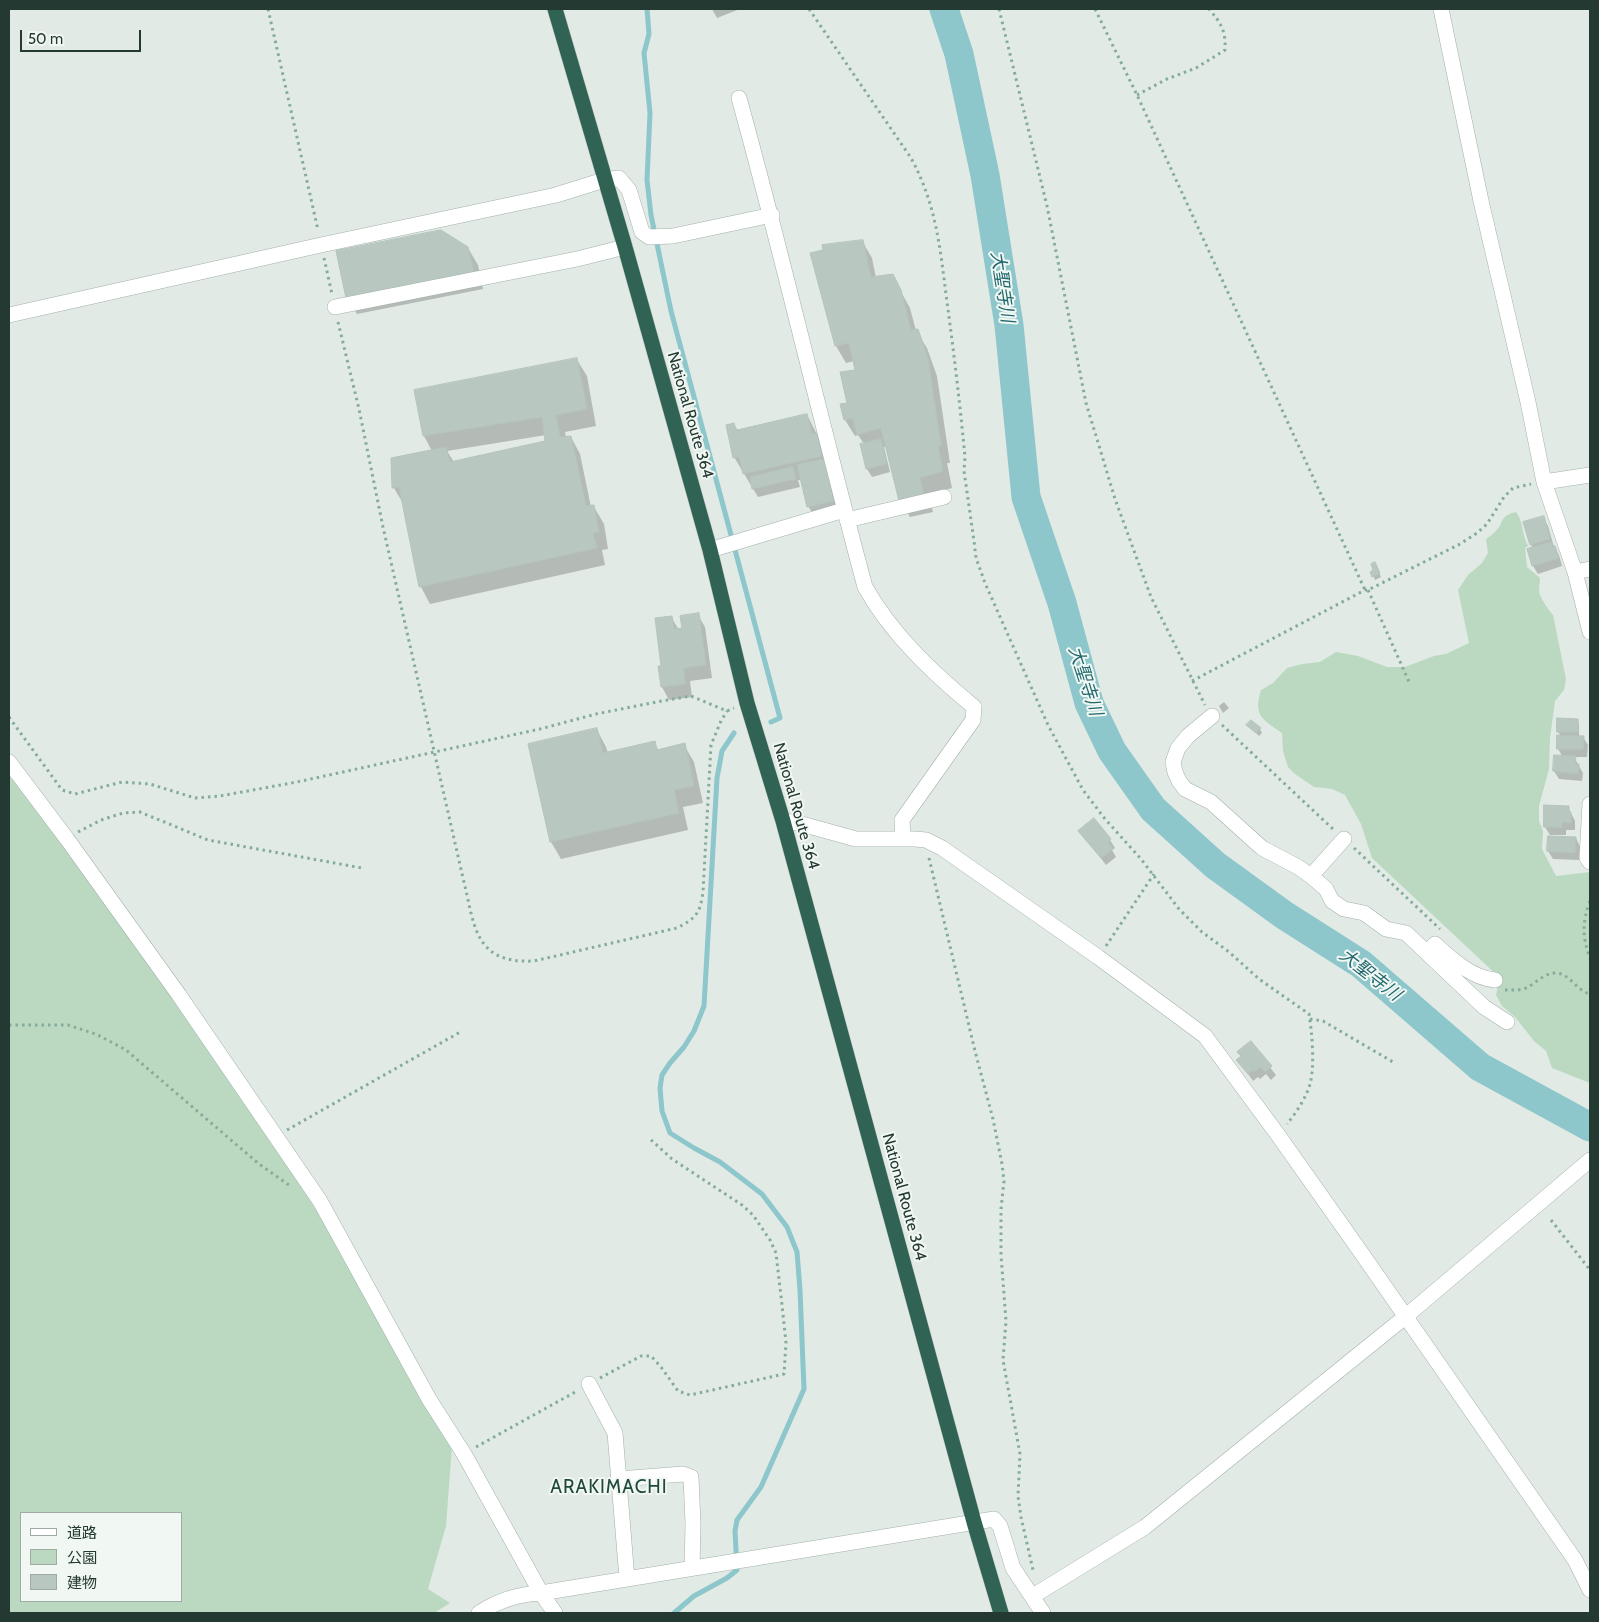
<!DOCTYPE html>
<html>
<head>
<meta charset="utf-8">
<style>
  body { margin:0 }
  #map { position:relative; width:1599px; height:1622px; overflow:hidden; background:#e1eae5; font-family:Cabin,"Noto Sans JP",sans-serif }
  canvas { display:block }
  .frame { position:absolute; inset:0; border:10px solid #233931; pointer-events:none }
  .legend { position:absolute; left:20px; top:1512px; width:162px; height:90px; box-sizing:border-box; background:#f1f7f3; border:1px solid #9faba5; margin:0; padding:6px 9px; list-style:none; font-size:15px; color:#233931 }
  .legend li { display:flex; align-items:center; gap:10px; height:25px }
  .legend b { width:25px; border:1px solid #9faba5 }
  .scale { position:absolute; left:20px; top:30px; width:121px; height:22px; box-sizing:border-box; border:2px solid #233931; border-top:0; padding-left:6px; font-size:15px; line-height:18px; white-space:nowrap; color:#233931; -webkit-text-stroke:4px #f1f7f3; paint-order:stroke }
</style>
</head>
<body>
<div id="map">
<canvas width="1599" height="1622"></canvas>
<div class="frame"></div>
<ul class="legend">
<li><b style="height:6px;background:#fff"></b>道路</li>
<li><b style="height:14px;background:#bbd9c1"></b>公園</li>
<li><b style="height:14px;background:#b9c7c1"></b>建物</li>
</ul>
<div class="scale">50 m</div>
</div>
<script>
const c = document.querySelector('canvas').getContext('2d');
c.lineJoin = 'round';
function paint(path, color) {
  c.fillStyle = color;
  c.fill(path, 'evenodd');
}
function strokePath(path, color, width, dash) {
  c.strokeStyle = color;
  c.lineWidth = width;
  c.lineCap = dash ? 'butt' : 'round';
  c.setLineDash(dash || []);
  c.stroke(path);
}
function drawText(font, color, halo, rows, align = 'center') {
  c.font = font + ' Cabin,"Noto Sans JP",sans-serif';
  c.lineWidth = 4;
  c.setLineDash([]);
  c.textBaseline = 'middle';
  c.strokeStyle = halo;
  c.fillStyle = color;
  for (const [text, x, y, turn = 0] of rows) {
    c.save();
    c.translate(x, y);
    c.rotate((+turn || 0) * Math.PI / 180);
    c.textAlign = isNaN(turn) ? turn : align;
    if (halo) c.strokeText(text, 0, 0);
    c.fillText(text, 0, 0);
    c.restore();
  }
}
paint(new Path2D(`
  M1516,512c7,8 6,23 12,34l-3,2 2,19 13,11c0,5 -2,12 0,17 2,5 9,16 13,20l13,64 -2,11 -9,11 -5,37 -1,31 -10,37v15l4,10 -1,18 14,27 34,-4v211l-38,-15 -6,-17 -12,-10 -19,-24 -13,-11 -6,-11 4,-17 -128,-120 -11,-34 -16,-29 -13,-6 -18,-2 -19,-13 -7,-7 -5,-16 -1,-18c-20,-14 -29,-17 -21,-43l12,-7 14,-15 15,-4 18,-2 16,-10 22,4 29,11h18l29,-11 12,-2 23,-11 -11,-53 10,-15 14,-12 6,-10 -2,-14c3,-2 7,-5 10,-8 9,-10 3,-15 20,-19z
  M9,776l28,32 136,188 116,171 30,48 133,231 -6,80 -18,63 22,14 -16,10h-425zM21,1513h160v88h-160z`), '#bbd9c1');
paint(new Path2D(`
  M712,9h28l-23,9z
  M862,241l10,17 4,20 16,-2 18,32 6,23 11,17 10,28 13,87h-3l5,25 -24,7 5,17 -23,5 -10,-17 -13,-54 -3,1 6,25 -18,5 -5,-8 -6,-24 3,-1 -6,-9 -3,1 -10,-16 11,-50 -2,-9 -8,2 -10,-17z
  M468,248l10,17 5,24 -126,25 -10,-16z
  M577,360l10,16 9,50 -31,6 1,6 5,-1 9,17 11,53h3l10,17 4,25 -6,1 3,15 -175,39 -9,-17 -17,-82 -10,-17 38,-37 -8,-15 -8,-45zM546,435l1,7 -93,20 -7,-11z
  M807,415l19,37 11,57 -24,5 -5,-8 -6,-26h-4l2,7 -42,10 -24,-40v-33l4,7z
  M1543,518l5,8 6,21 5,8 3,11 -24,8 -5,-8v-17l-2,-5z
  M1377,567l4,10 -6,3 -3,-8 3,-1z
  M698,615l7,12 7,51 -22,3 2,16 -23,3 -7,-13 -2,-20h3l8,-50 8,13 4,-1z
  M1224,702l5,6 -6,5 -4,-7z
  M1577,720l2,4v13h4l5,8 -1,12h-13l9,16 -1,8 -23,-2 -5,-8 9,-14 -5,-8 3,-13 -3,-4z
  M1248,725l12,4 2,4 -3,3z
  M597,730l9,17 2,6 46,-10 5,8 25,-6 10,17 9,41 -20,4 5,23 -127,29 -10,-17 -22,-97z
  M1568,807l7,14v9h-9v5h-16l-5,-8z
  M1080,831l30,9 5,8 -3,2 4,7 -10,8z
  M1576,838l4,9 -1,13 -26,-1 -5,-8z
  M1251,1043l25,32 -5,5 -5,-6 -6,5 -2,-2 -5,4 -15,-21z`), '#0003');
strokePath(new Path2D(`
  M647,9l2,25 -5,19 6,60 -3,67 4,35 20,96 109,407 -9,4
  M674,1613l20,-17 33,-18 10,-8 -2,-39 2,-11 24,-33 43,-98 -4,-99 -3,-38 -10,-25 -25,-33 -42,-32 -26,-14 -24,-15 -8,-22 -2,-23 2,-13 8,-12 14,-16 10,-16 10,-25 13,-228 5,-27 12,-18`), '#8dc6cb', 5);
strokePath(new Path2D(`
  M944,9l15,45 26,121 24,150 17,172 36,106 27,100 23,48 41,58 62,56 69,50 77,49 119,103 110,60`), '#8dc6cb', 29);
const building = new Path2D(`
  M441,230l27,17 6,25 -128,26 -10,-47z
  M863,240l8,37 22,-3 8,16 10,40 7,-1 10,29 13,88h-3l5,25 -23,7 4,17 -25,6 -18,-73 -24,7 -4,-17 -9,2 -4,-16 7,-1 -7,-31 15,-2 -6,-27 -14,3 -25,-93 13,-3 -1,-5z
  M577,358l10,51 -31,6 4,22 11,-1 15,70 8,-1 5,27 -6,1 4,15 -178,39 -20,-100 -7,1 -1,-30 55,-11 4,15 95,-21 -3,-24 -119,19 -9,-46z
  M807,414l5,20 5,-1 5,23 -79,18 -4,-17 -6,1 -7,-33 8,-2 2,7z
  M881,439l6,25 -21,5 -6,-25z
  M824,459l10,42 -27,6 -10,-42z
  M793,467l3,12 -44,10 -2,-12z
  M1544,516l6,23 -20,6 -7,-23z
  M1551,542l1,4h3l4,12 -27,8 -5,-17z
  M1375,562l5,11 -8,4 -2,-5 3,-2 -2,-6z
  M699,613l7,52 -22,3 1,16 -24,3 -3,-21h3l-6,-48 17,-2 2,13 8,-1 -2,-12z
  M1557,718l21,1v13h-21z
  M1251,720l10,8 -5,5 -10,-8z
  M597,728l6,25 52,-12 2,9 28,-7 9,43 -20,4 5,23 -129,29 -22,-98z
  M1557,735l27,1 -1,13h-26z
  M1554,755l22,1 -1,8h4l-1,10 -25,-3z
  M1544,805l25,1v6h2v11l-9,-1v5h-18z
  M1094,818l17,21 -3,3 5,7 -12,9 -23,-27z
  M1548,836l28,1 -1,16 -28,-2z
  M1251,1041l21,25 -7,6 -4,-5 -7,5 -1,-2 -5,4 -12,-14 5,-4 -4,-4z`);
paint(building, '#b9c7c1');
strokePath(building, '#b4c3bb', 1);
const minor = new Path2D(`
  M1441,9l40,192 47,201 16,80 31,90 15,60
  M739,98c45,162 82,326 126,489 27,48 68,86 109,120l-1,13 -71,100 1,17
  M335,307l242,-48 48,-12
  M9,315l312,-70 235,-50 48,-15 15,-2 10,12 13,42 7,5 24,-1 99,-21
  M1544,482l46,-7
  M847,520l97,-23
  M710,550l134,-40
  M1575,572l15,-3
  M1212,716l-24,20 -10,12 -5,14 2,10 4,9 6,8 26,13 51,46 36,19 13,9 15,13 6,12 12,8 20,4 22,16 20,4 78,74 23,15
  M9,762l58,77 112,156 141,206 109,198 35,55 77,139 14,20
  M1590,804l-3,54 3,4
  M783,821l15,2 58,16h59l11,1 16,8 156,109 107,79 73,99 82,116 215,309 15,30
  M1311,876l33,-37
  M1427,953l8,-9c16,15 37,34 60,36
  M589,1384l26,49 12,146
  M619,1479l64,-5 8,3 2,47 -1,44
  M1033,1596l112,-69 260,-210 185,-157
  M479,1613c20,-13 39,-19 62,-20l453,-74 6,7 13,42 30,45`);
const highway = new Path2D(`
  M555,9l70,238 85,303 37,153 36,118 191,701 27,91`);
strokePath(minor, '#a4b1ab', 16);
strokePath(highway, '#bdc4c1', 16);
strokePath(new Path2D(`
  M268,9l50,221
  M809,9l102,149c26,48 29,91 36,144 7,51 13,103 18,155l-1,14 10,70 2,17 9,25 63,142 35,65 22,29 36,40 38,50 23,23 27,20 30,27 50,35c3,18 6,52 1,70 -4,14 -14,29 -23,40
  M999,9l48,197 39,197 14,46 15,50 36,98 54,108
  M1095,9l42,86 228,495
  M1137,95l30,-16 29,-11 29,-18c1,-19 -4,-27 -16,-41
  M324,258l8,36
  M338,322l21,87 24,118 80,351c12,47 10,86 71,83l143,-33c19,-10 23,-14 26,-36l8,-147 10,-24 6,-10
  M1368,590l42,94
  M1192,681l173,-91h3l92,-46 17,-11 10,-9 17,-27 9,-9 18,-4
  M9,717l53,73 13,4 47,-12 28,2 45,14 25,-2 77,-14 243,-53 56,-15 66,-13 29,-5 36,15 7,-3
  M1222,725l112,105
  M78,832l23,-12 22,-7 17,-1 68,28 154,28
  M1354,848l86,81
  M929,858l46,193 18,68 9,45 2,17 -3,28v46l5,66 -3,39 17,94 -2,42 3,21 12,53
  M1590,901c-8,22 -8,35 0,57
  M1106,946l48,-72
  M1505,990c8,0 16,1 23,-3 9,-5 18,-15 29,-14 14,2 20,18 33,21
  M1310,1019l13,2 70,41
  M9,1025h59l28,9 30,16 133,114 30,21
  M287,1130l175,-99
  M1551,1220l39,50
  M600,1378l41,-22h10l10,11 17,24 12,4 94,-21 2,-31 -4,-38 -6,-52 -6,-13 -17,-25 -11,-10 -70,-46 -23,-21
  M476,1447l101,-56`), '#84ab9c', 3, [2.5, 4]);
strokePath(minor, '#fff', 15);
strokePath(highway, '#316355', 15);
drawText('16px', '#233931', '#f1f7f3', [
  ["National Route 364",690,415,74],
  ["National Route 364",796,806,74],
  ["National Route 364",904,1197,75]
]);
drawText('italic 18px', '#22696f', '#f1f7f3', [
  ["大聖寺川",1002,287,81],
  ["大聖寺川",1085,681,72],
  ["大聖寺川",1370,975,38]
]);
c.letterSpacing = '1px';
drawText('19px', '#21493c', '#f1f7f3', [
  ["ARAKIMACHI",609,1487]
]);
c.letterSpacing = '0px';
</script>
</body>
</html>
